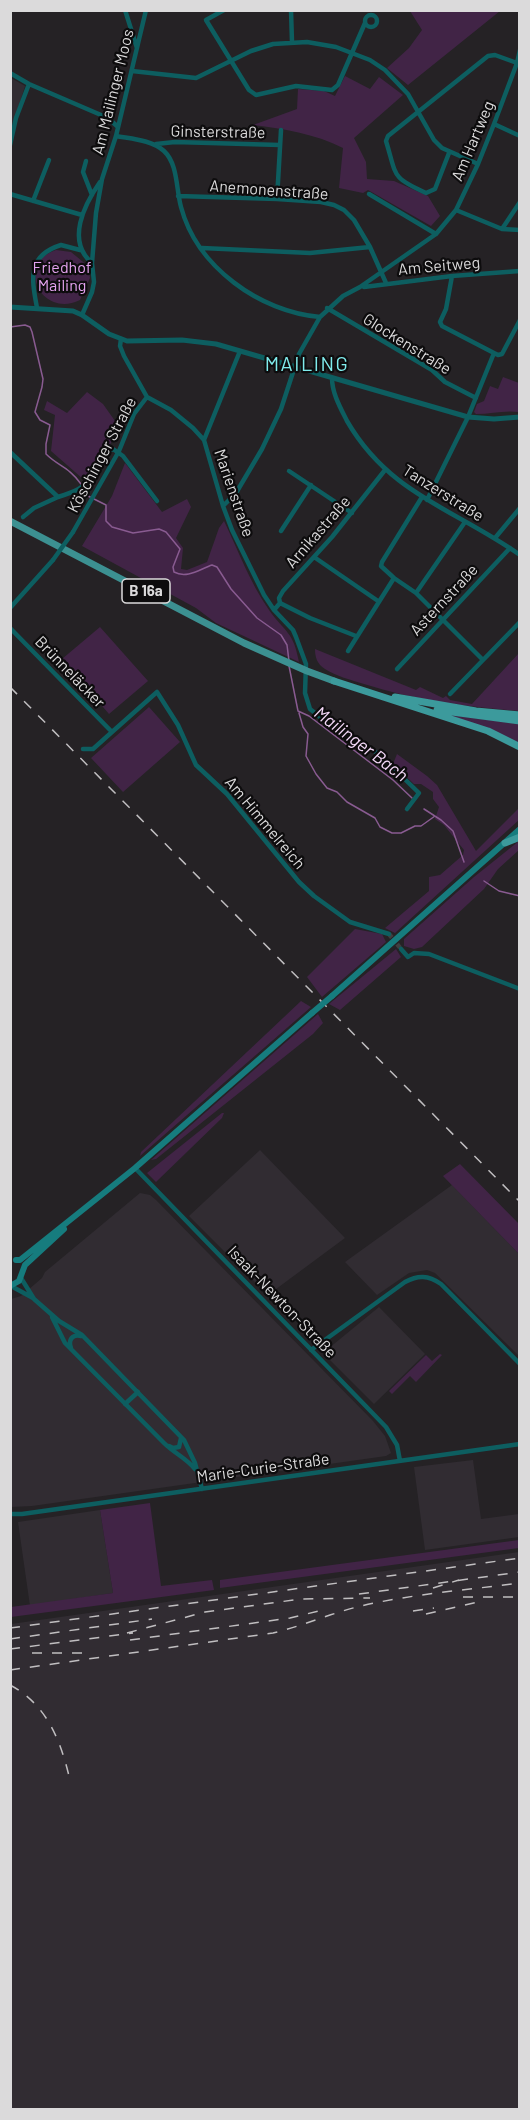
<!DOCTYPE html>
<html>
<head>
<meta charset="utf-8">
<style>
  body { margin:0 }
  #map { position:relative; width:530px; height:2120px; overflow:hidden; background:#252225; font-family:Barlow,sans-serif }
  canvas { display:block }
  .frame { position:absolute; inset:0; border:12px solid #dbdadb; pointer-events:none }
</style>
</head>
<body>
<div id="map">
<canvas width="530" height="2120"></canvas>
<div class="frame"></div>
</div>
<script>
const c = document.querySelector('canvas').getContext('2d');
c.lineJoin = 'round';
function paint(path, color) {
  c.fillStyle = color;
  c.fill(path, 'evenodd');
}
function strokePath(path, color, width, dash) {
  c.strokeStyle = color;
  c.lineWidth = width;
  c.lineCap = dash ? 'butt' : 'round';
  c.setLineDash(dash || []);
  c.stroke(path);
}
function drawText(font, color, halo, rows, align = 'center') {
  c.font = font + ' Barlow,sans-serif';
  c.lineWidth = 4.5;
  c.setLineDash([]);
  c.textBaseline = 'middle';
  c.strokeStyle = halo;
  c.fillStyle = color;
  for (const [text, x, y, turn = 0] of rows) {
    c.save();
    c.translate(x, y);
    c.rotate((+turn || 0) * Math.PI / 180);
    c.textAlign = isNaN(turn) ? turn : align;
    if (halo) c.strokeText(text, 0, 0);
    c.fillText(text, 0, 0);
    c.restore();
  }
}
paint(new Path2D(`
  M11,78l14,8 -14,45z
  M260,1150l85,88 -77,57 -79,-79z
  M452,1185l67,69v102l-84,-83 -8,-3 -18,3 -32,22 -32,-33z
  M140,1193l10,2 6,5 217,221 12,15 6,17 -5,3 -354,50 -21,1v-208l10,-3 21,-18 3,-6z
  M379,1307l46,47 -51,50 -51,-51z
  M473,1460l8,59 38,-5v23l-94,13 -11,-83z
  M100,1510l13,83 -83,13 -12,-84z
  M519,1552v557h-508v-485z`), '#312c32');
paint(new Path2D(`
  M410,11h90l-92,74 -21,-17 22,-20 13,-18z
  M345,76l25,13 9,-12 24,18 -49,43 12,24 1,17 27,2 34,15 12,20 -9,10 -63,-36 -5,3 -24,-5 4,-40c-27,-14 -59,-19 -90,-23l44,-16 1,-20 26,2 11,5z
  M56,250l15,2 17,14 2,12 -10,22c-39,19 -65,-37 -24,-50z
  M503,377l16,6v29c-15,-2 -28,2 -43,2l-2,-2 3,-8 7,-3 6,-15 8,3z
  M87,392l16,12 17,24 -4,1 -6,16 -7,3 -15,30 -5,1 -32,-28 4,-36 -11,-5 3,-9 20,12z
  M125,463l37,49 25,-13 4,8 -15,31 7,10 -2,21 6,1 20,-8 12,-34 5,-7c14,29 26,62 45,89 16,23 24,20 30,52l-83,-39 -20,-15 -114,-62 30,-50z
  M100,627l48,54 -39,33 -47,-55z
  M315,649l101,41 4,-3 23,11 3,-2 4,4 22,4 47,-51v58c-52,-4 -105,-11 -155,-27 -13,-4 -28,-8 -39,-15 -8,-5 -10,-12 -10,-20z
  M149,707l31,35 -57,50 -32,-34z
  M445,714l74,10v20l-30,-15z
  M397,754l30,22 10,9 39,66 43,-43 1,11 -125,114 -10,-5 44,-37v-14l11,-2 23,-20 1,-5 -20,-25 -9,-6 4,-12 -6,-8v-7l-12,-8h-7l-21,-20z
  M519,841v9l-21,19 -14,20 -62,58 -8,2 -10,-3v-7l70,-62z
  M355,929l27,5 4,8 -64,55 -15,-20z
  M396,949l5,8 -61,53 -11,-6z
  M301,1001l10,6 -171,149 1,-4z
  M318,1014l5,9 -10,11 -157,125 -5,1z
  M222,1113h2l-2,5 -66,64 -9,-9z
  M460,1164l59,60v30l-76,-78z
  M440,1354l2,1 -26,27 -6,-6 -18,18 -3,-3 37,-36 6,6z
  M150,1503l11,83 51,-6 2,10 -203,27v-10l102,-14 -13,-83z
  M519,1540v8l-299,40v-8z`), '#412446');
strokePath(new Path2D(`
  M10,327l15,-2 5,2 2,5 11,47 -1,8 -7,25 5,8 10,5 -4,19v10c12,12 23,13 35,30
  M84,488l4,8 18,9v16l6,6 21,6 26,-4 7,3 14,17 -7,18 1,5c13,7 26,-3 38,-7l5,2 14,22 26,29 24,17 6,10 2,16
  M289,666l9,45 11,5 84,64 19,18
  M299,713l4,14 5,7 -2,22 10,18 11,14 10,4 10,10 28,16 5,9 12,6h9l14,-7h6l14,-10
  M424,809l17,11 12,11 11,31
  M484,881l15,10 21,5`), '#895b91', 1.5);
strokePath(new Path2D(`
  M389,934l12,15`), '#403e40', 4.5, [4.5, 2]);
strokePath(new Path2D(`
  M125,10l12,38
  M224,10l-18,10 43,70 7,5 40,-9 36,4 6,-5 27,-62
  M291,10l1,32
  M365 21a6 6 0 1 1 12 0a6 6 0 1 1-12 0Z
  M132,71l64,7 55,-27 22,-7 34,-2 29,5 34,13 15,10 23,24 26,46 8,8 36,16
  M10,73l19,11 79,34 10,9
  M494,124l26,12
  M116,136c16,3 36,4 48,15 14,13 12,38 17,56 16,60 79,105 139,110
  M156,144l19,-2 105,3
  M10,145l6,-27 13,-34
  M449,153l-14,36 -9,4c-35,-16 -29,-16 -40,-52l2,-5 100,-80 7,-1 22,8
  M86,161l-3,11 9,23
  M10,194l72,21
  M369,194l67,40
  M178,196l99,3 44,3 13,3 10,5 10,10 16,27 16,36
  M277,199l4,-69
  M33,201l16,-41
  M456,210l46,19 18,1
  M502,229l18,-27
  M202,248l108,5 60,-6
  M92,263c-26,-22 -8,-58 8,-81
  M452,276l-6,33 -6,13 2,4 52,27
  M364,287l88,-11 68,-5
  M37,308c-5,-28 -11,-52 24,-63l19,5
  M327,308l105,62 13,12 31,16
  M82,315l10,-23 2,-10 -2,-19 4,-50 6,-34 14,-43 30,-126
  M121,339l-1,7 4,10 23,41 24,13 22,18 11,12 19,66 9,24 32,65 10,15 19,20 3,7 10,27 -1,29 5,16 31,25 32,16 10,8 36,35 -12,16
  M332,378c0,15 8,29 15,43 43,74 108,88 173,134
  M204,440l36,-89
  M10,452l48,45c13,-4 29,-9 35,-23 4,-7 6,-15 11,-22l9,-3 10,7 34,45
  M289,471l63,42
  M427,500l41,-83 26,-64 4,2 4,-1 18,-34
  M223,506l13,-13 26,-44 19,-40 18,-55 21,-37 23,-21 17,-9 76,-53 20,-24 22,-46 16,-40 23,-61 3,-13
  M23,517l11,-9 24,-11
  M281,531l30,-46
  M73,532l46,-81 15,-37 13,-17
  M495,538l25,-30
  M314,557l64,44
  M394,578l22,15 67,67
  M416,593l49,-71
  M280,603l30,15 46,18
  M10,608l43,-48
  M274,610l6,-7 -1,-5 4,-7 49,-54 53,-67
  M10,628l102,104 45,-40 21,33 18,40 31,29 72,88 15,14 36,26 39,12
  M348,651l46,-73 -13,-12 1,-4 40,-65
  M397,669l113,-121
  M450,694l70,-72
  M83,749h10l19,-17
  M401,949l7,8 6,-4 15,1 91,35
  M135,1168l251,259 11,18 3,16
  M21,1278l13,21 25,22 23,14 102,105 11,23 7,26
  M11,1286l22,12
  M52,1317l13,26 99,100c10,10 22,15 31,26
  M71,1348c-3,-8 1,-14 10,-12
  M311,1350l94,-68c13,-7 23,-7 36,2l79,80
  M125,1404l13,-12
  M169,1446l4,2 6,-1 2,-9
  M10,1514h12l498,-70`), '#0d5e60', 4.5);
strokePath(new Path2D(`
  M10,307l63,4 9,4 27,19 18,7 55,-1 34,4 252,73 26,2 26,-2`), '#0d5e60', 5);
strokePath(new Path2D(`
  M332,996l188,-167
  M16,1260h4l115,-92 177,-155
  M10,1286l9,-5 6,-16 39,-36`), '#167c7e', 6);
strokePath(new Path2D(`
  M10,521l234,122 63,28 27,10`), '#3c9091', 7);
strokePath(new Path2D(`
  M334,681l154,50 32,16
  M395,697l81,14 44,4
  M437,710l83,11
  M505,843l15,-6`), '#3c9a9c', 7);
strokePath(new Path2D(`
  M10,687l510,515
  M433,1588l26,-8
  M359,1594l161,-22
  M463,1597h54
  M413,1611l21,-3
  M426,1614l52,-12
  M10,1628l510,-70
  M127,1633l78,-21 96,-13 69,-1
  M10,1639l142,-20
  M130,1640l160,-22 33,-8
  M10,1649l123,-16
  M32,1653h51
  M10,1670l263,-37c30,-7 58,-20 88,-27 51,-12 106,-16 159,-23
  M10,1685c36,19 50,54 59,91`), '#c0bec0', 1.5, [10, 10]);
strokePath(new Path2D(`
  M53,560l20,-28`), '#0d5e60', 4.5);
strokePath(new Path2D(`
  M312,1013l20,-17`), '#167c7e', 6);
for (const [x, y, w] of [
  [146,591,48]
]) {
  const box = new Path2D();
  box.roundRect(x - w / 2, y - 12, w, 24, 4.5);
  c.fillStyle = '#0d0c0d';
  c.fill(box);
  strokePath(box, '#dbdadb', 1.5);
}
drawText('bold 15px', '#dbdadb', null, [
  ["B 16a",146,591]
]);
drawText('16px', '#dbdadb', '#0d0c0d', [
  ["Am Mailinger Moos",113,92,-76],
  ["Ginsterstraße",218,132,1],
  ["Am Hartweg",473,141,-67],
  ["Anemonenstraße",269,190,4],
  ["Am Seitweg",439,266,-5],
  ["Glockenstraße",407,344,32],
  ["Köschinger Straße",102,455,-62],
  ["Marienstraße",234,493,71],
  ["Tanzerstraße",443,493,32],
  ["Arnikastraße",318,532,-49],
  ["Asternstraße",444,600,-47],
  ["Brünneläcker",70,672,46],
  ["Am Himmelreich",265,823,50],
  ["Isaak-Newton-Straße",282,1302,46],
  ["Marie-Curie-Straße",263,1468,-8]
]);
drawText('16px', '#e5a3f0', '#0d0c0d', [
  ["Friedhof",62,268],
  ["Mailing",62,286]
]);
drawText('italic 18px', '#f4d9f8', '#0d0c0d', [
  ["Mailinger Bach",361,744,37]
]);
c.letterSpacing = '1.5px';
drawText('20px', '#80eced', '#0d0c0d', [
  ["MAILING",307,364]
]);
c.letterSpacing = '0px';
</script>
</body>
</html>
